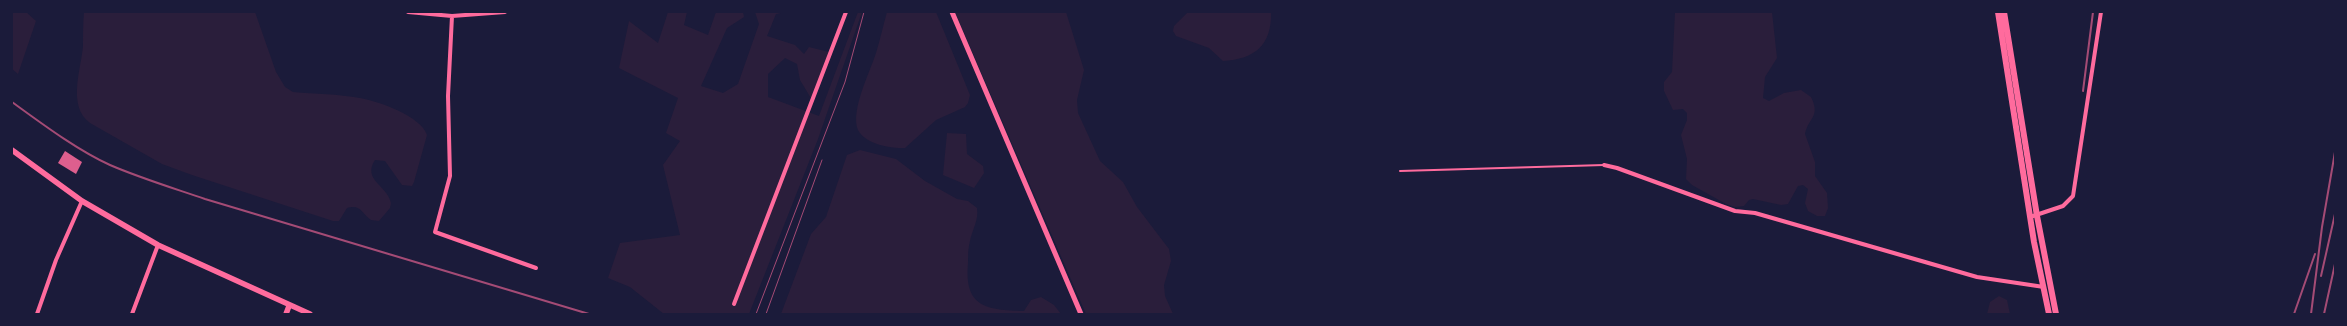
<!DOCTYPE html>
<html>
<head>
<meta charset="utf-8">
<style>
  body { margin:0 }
  #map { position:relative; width:2347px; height:326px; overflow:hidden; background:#1b1b3a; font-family:Literata,serif }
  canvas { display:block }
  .frame { position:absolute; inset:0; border:13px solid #1b1b3a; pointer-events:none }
</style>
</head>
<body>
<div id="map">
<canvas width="2347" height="326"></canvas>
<div class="frame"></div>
</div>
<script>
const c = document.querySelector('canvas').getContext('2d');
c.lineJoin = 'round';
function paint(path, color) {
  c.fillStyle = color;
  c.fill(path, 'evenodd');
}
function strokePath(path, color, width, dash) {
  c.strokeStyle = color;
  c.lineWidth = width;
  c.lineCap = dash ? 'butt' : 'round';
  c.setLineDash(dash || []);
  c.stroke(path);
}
paint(new Path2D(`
  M12,12h14l10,9 -18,53 -6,-5z
  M84,12h171l21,60 9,15 8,5c22,2 45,2 67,6 18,3 61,18 67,37l-13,47 -2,4 -10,-1 -17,-24 -10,-1c-13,20 12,25 16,43l-1,5 -11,13 -8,-1c-10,-7 -10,-16 -24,-12l-8,13h-6l-141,-46 -30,-11 -72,-41c-23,-17 -9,-53 -7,-77 0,-11 0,-23 1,-34z
  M668,12h19l-3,13 24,10 8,-23h27l1,5 -17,11 -26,58 22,7 15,-9 21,-60 -4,-12h30l-9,2 -9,22 28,9 9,9 5,-7 20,5 -17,48 -12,-20 -3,-16 -12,-6 -17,16v23l51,19 39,-104h4l-44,127 -69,175h-85l-34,-27 -22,-9 12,-35 60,-8 -17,-70 17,-24 -14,-8 12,-35 -59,-30 10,-47 29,22z
  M887,12h49l34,83 -2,8 -3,4 -29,13 -31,28c-13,1 -40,-4 -47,-18 -8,-19 12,-58 18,-77 4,-13 7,-27 11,-41z
  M955,12h111l18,58 -7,30 1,13 22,48 23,21 14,25 32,42 2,12 -7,24 1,11 8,18h-87z
  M1188,12h83c1,33 -16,47 -48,49l-14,-13 -33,-12 -3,-5 1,-5z
  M1675,12h97l5,46 -12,19 -2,21 6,3 15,-8 17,-3 10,7c10,20 -3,21 -6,37l10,28v14l12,17 1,15 -3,8h-8l-9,-5 -3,-8 3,-14 -5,-4 -5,1 -10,18 -7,1 -28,-6 -4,1 -5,6 -9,1 -9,-3 -34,-19 -6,-6 1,-20 -6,-24 6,-15v-7l-4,-4 -10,1 -9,-19v-9l8,-10z
  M947,133l19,1 1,20 16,12 1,7 -10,15 -31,-13z
  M860,150l36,9 29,22 32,18 11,2 9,7c2,12 -5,22 -7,33 -2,7 -2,15 -2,22 -4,44 18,47 56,48l7,-11 10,-3 13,8 7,9h-280l30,-80 15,-17 21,-62z
  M1999,296l8,4 3,14h-23l3,-12z`), '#2a1e3b');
paint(new Path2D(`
  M65,151l17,11 -6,12 -18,-11z`), '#dd5f8e');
strokePath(new Path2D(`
  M1400,171l204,-6`), '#ff6b9d', 2);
strokePath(new Path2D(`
  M408,12l44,4
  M505,12l-53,4 -4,80 2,80 -15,56 101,36
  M1604,165l13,3 118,43 20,2 222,64 67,10
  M2030,217l33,-11 10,-10 28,-184
  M734,304l112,-292
  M37,314l19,-54 26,-59
  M132,314l26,-69`), '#ff6b9d', 4);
strokePath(new Path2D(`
  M952,12l129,302`), '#ff6b9d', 5);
strokePath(new Path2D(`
  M12,150l70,51 76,44 152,69
  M286,314l3,-8`), '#ff6b9d', 5.5);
strokePath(new Path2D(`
  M1998,12l36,230 15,72
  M2004,12l33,204 19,98`), '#ff6b9d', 6);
strokePath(new Path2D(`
  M756,314l89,-232 19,-70
  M766,314l56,-154`), '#a44b75', 1);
strokePath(new Path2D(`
  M2083,91l10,-79
  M12,102c29,21 65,48 98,63 30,13 63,23 95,34l384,115
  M2321,276l14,-62
  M2294,314l21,-60
  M2311,314l11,-87 13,-75
  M2324,314l11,-50`), '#a44b75', 2);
</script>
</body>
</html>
